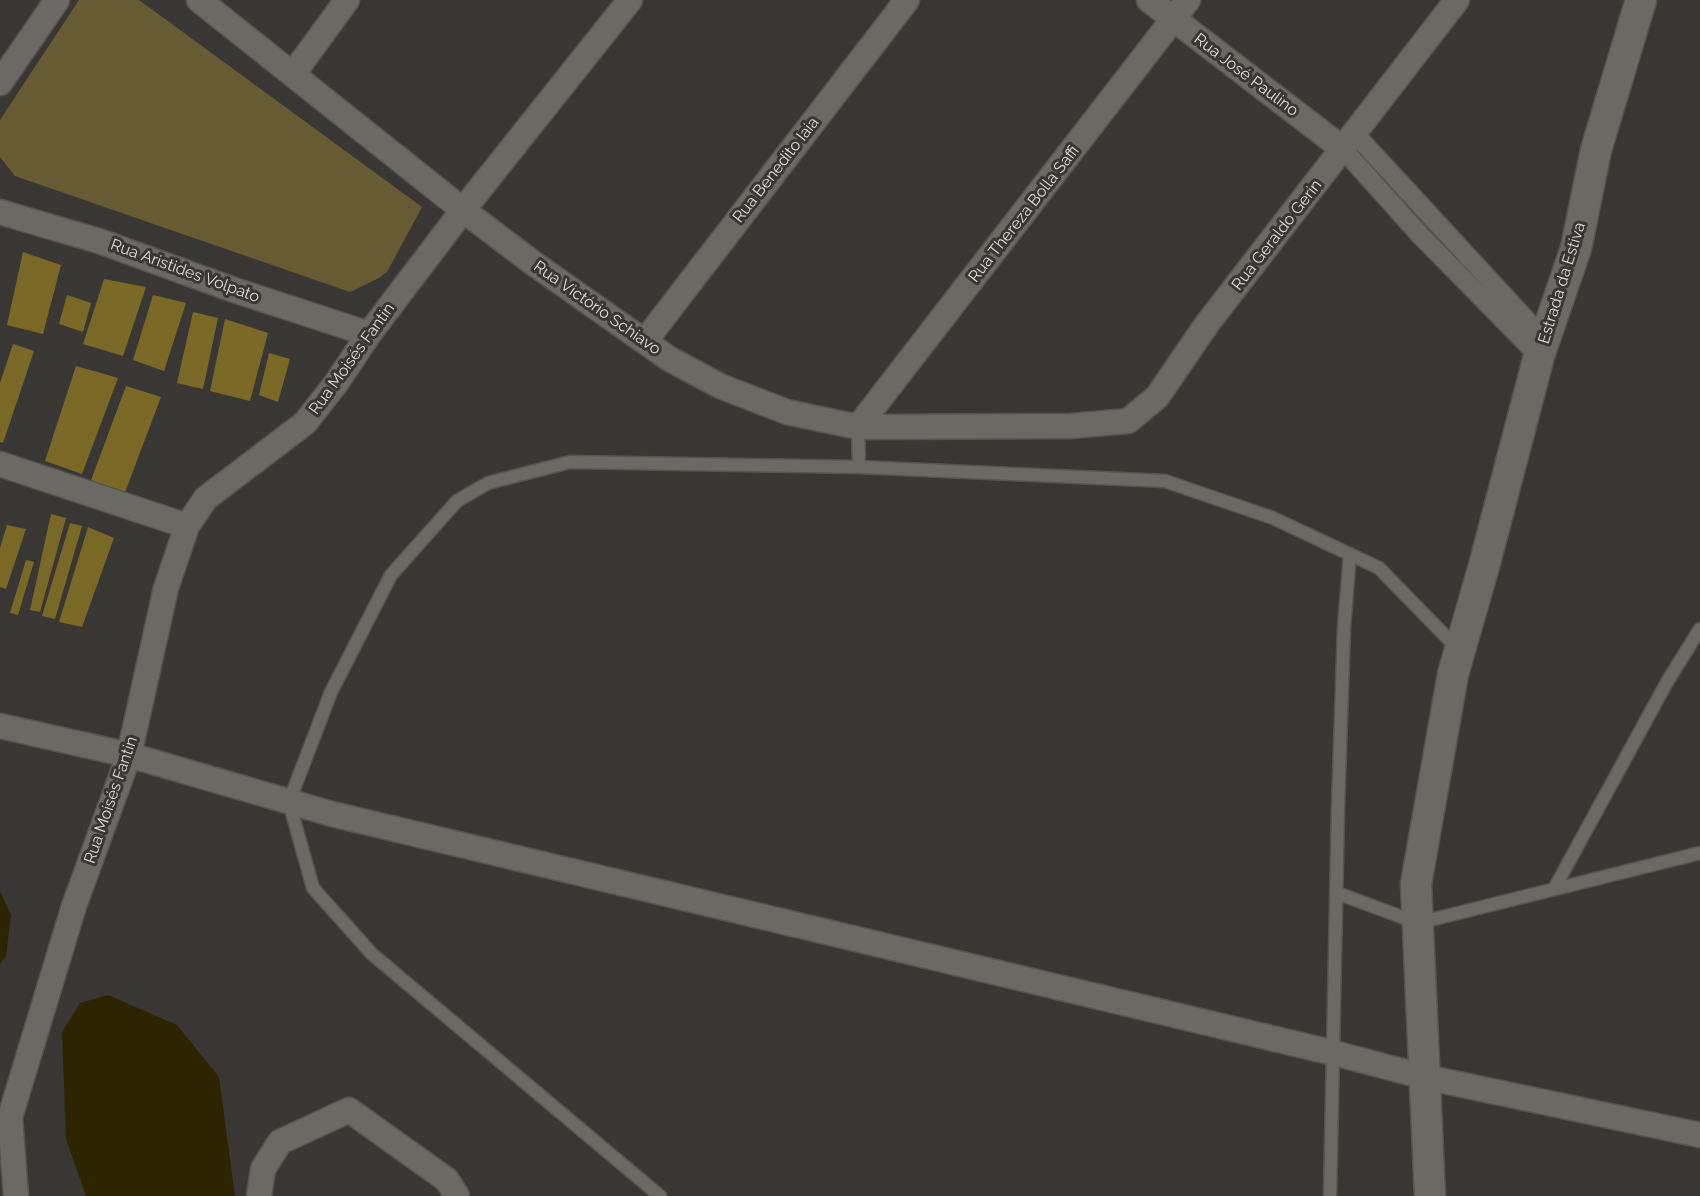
<!DOCTYPE html>
<html>
<head>
<meta charset="utf-8">
<style>
  body { margin:0 }
  canvas { display:block; background:#393733 }
</style>
</head>
<body>
<canvas width="1700" height="1196"></canvas>
<script>
const c = document.querySelector('canvas').getContext('2d');
c.lineJoin = 'round';
function paint(path, color) {
  c.fillStyle = color;
  c.fill(path, 'evenodd');
}
function strokePath(path, color, width, dash) {
  c.strokeStyle = color;
  c.lineWidth = width;
  c.lineCap = dash ? 'butt' : 'round';
  c.setLineDash(dash || []);
  c.stroke(path);
}
function drawText(font, color, halo, rows, align = 'center') {
  c.font = font + ' Raleway,sans-serif';
  c.lineWidth = 6;
  c.setLineDash([]);
  c.textBaseline = 'middle';
  c.strokeStyle = halo;
  c.fillStyle = color;
  for (const [text, x, y, turn = 0] of rows) {
    c.save();
    c.translate(x, y);
    c.rotate((+turn || 0) * Math.PI / 180);
    c.textAlign = isNaN(turn) ? turn : align;
    if (halo) c.strokeText(text, 0, 0);
    c.fillText(text, 0, 0);
    c.restore();
  }
}
paint(new Path2D(`
  M79,0h60l283,207 -35,65 -8,6 -29,14 -335,-116 -15,-19v-37z`), '#665b33');
paint(new Path2D(`
  M0,891l11,24 -5,41 -6,8z
  M108,995l69,30 42,52 16,119h-149l-20,-57 -4,-107 18,-29z`), '#2d2401');
paint(new Path2D(`
  M23,252l38,13 -18,69 -36,-9z
  M104,279l42,8 -23,69 -40,-12z
  M67,295l24,8 -8,29 -24,-8z
  M153,295l33,8 -22,68 -31,-11z
  M193,312l25,6 -15,71 -26,-6z
  M225,319l43,14 -18,68 -40,-10z
  M13,344l21,7 -31,92 -3,-1v-59z
  M269,353l21,6 -12,43 -19,-7z
  M76,366l42,12 -36,96 -37,-13z
  M126,386l35,11 -37,98 -34,-12z
  M51,514l15,4 -26,94 -10,-2z
  M70,523l12,3 -27,93 -13,-3z
  M7,525l19,4 -20,60 -6,-2v-39z
  M88,527l26,11 -32,89 -23,-5z
  M26,560l8,2 -16,53 -8,-2z`), '#7a6926');
const service = new Path2D(`
  M858,427l1,40
  M1554,889l113,-207 33,-53
  M1337,893l81,30 282,-70
  M660,1196l-288,-242 -59,-66 -24,-86 42,-110 60,-117 66,-74 31,-18 82,-21 289,5 306,14 108,37 106,50 80,82
  M1330,1196l8,-388 6,-181 6,-73`);
const pedestrian = new Path2D(`
  M1355,134l189,205
  M1343,149l77,86 119,121`);
const minor = new Path2D(`
  M199,0l264,210 70,53 135,95 52,28 67,26 71,15 213,-1 57,-5 29,-24 50,-73 250,-324
  M1149,0l194,149
  M293,74l54,-74
  M0,83l57,-83
  M0,212l99,29 135,49 135,44
  M645,341l262,-341
  M858,427l330,-427
  M0,464l187,62
  M0,726l129,29 203,59 1002,239 91,24 275,58
  M16,1196l-6,-79 64,-211 55,-151 37,-167 21,-62 19,-28 99,-75 32,-41 32,-48 94,-124 167,-210
  M259,1196l4,-27 17,-27 69,-32 98,70 10,16`);
const tertiary = new Path2D(`
  M1430,1196l-14,-312 37,-210 31,-108 55,-210 37,-108 20,-98 45,-150`);
strokePath(service, '#55544f', 15);
strokePath(pedestrian, '#55544f', 21);
strokePath(minor, '#55544f', 27);
strokePath(tertiary, '#55544f', 33);
strokePath(service, '#6b6964', 12);
strokePath(pedestrian, '#6b6964', 18);
strokePath(minor, '#6b6964', 24);
strokePath(tertiary, '#6b6964', 30);
drawText('16px', '#dddcd9', '#393733', [
  ["Rua José Paulino",1246,75,37],
  ["Rua Benedito Iaia",776,170,-52],
  ["Rua Thereza Bolla Saffi",1024,214,-52],
  ["Rua Geraldo Gerin",1277,235,-52],
  ["Rua Aristides Volpato",185,271,20],
  ["Estrada da Estiva",1562,283,-73],
  ["Rua Victório Schiavo",597,308,35],
  ["Rua Moisés Fantin",352,359,-54],
  ["Rua Moisés Fantin",111,800,-71]
]);
</script>
</body>
</html>
